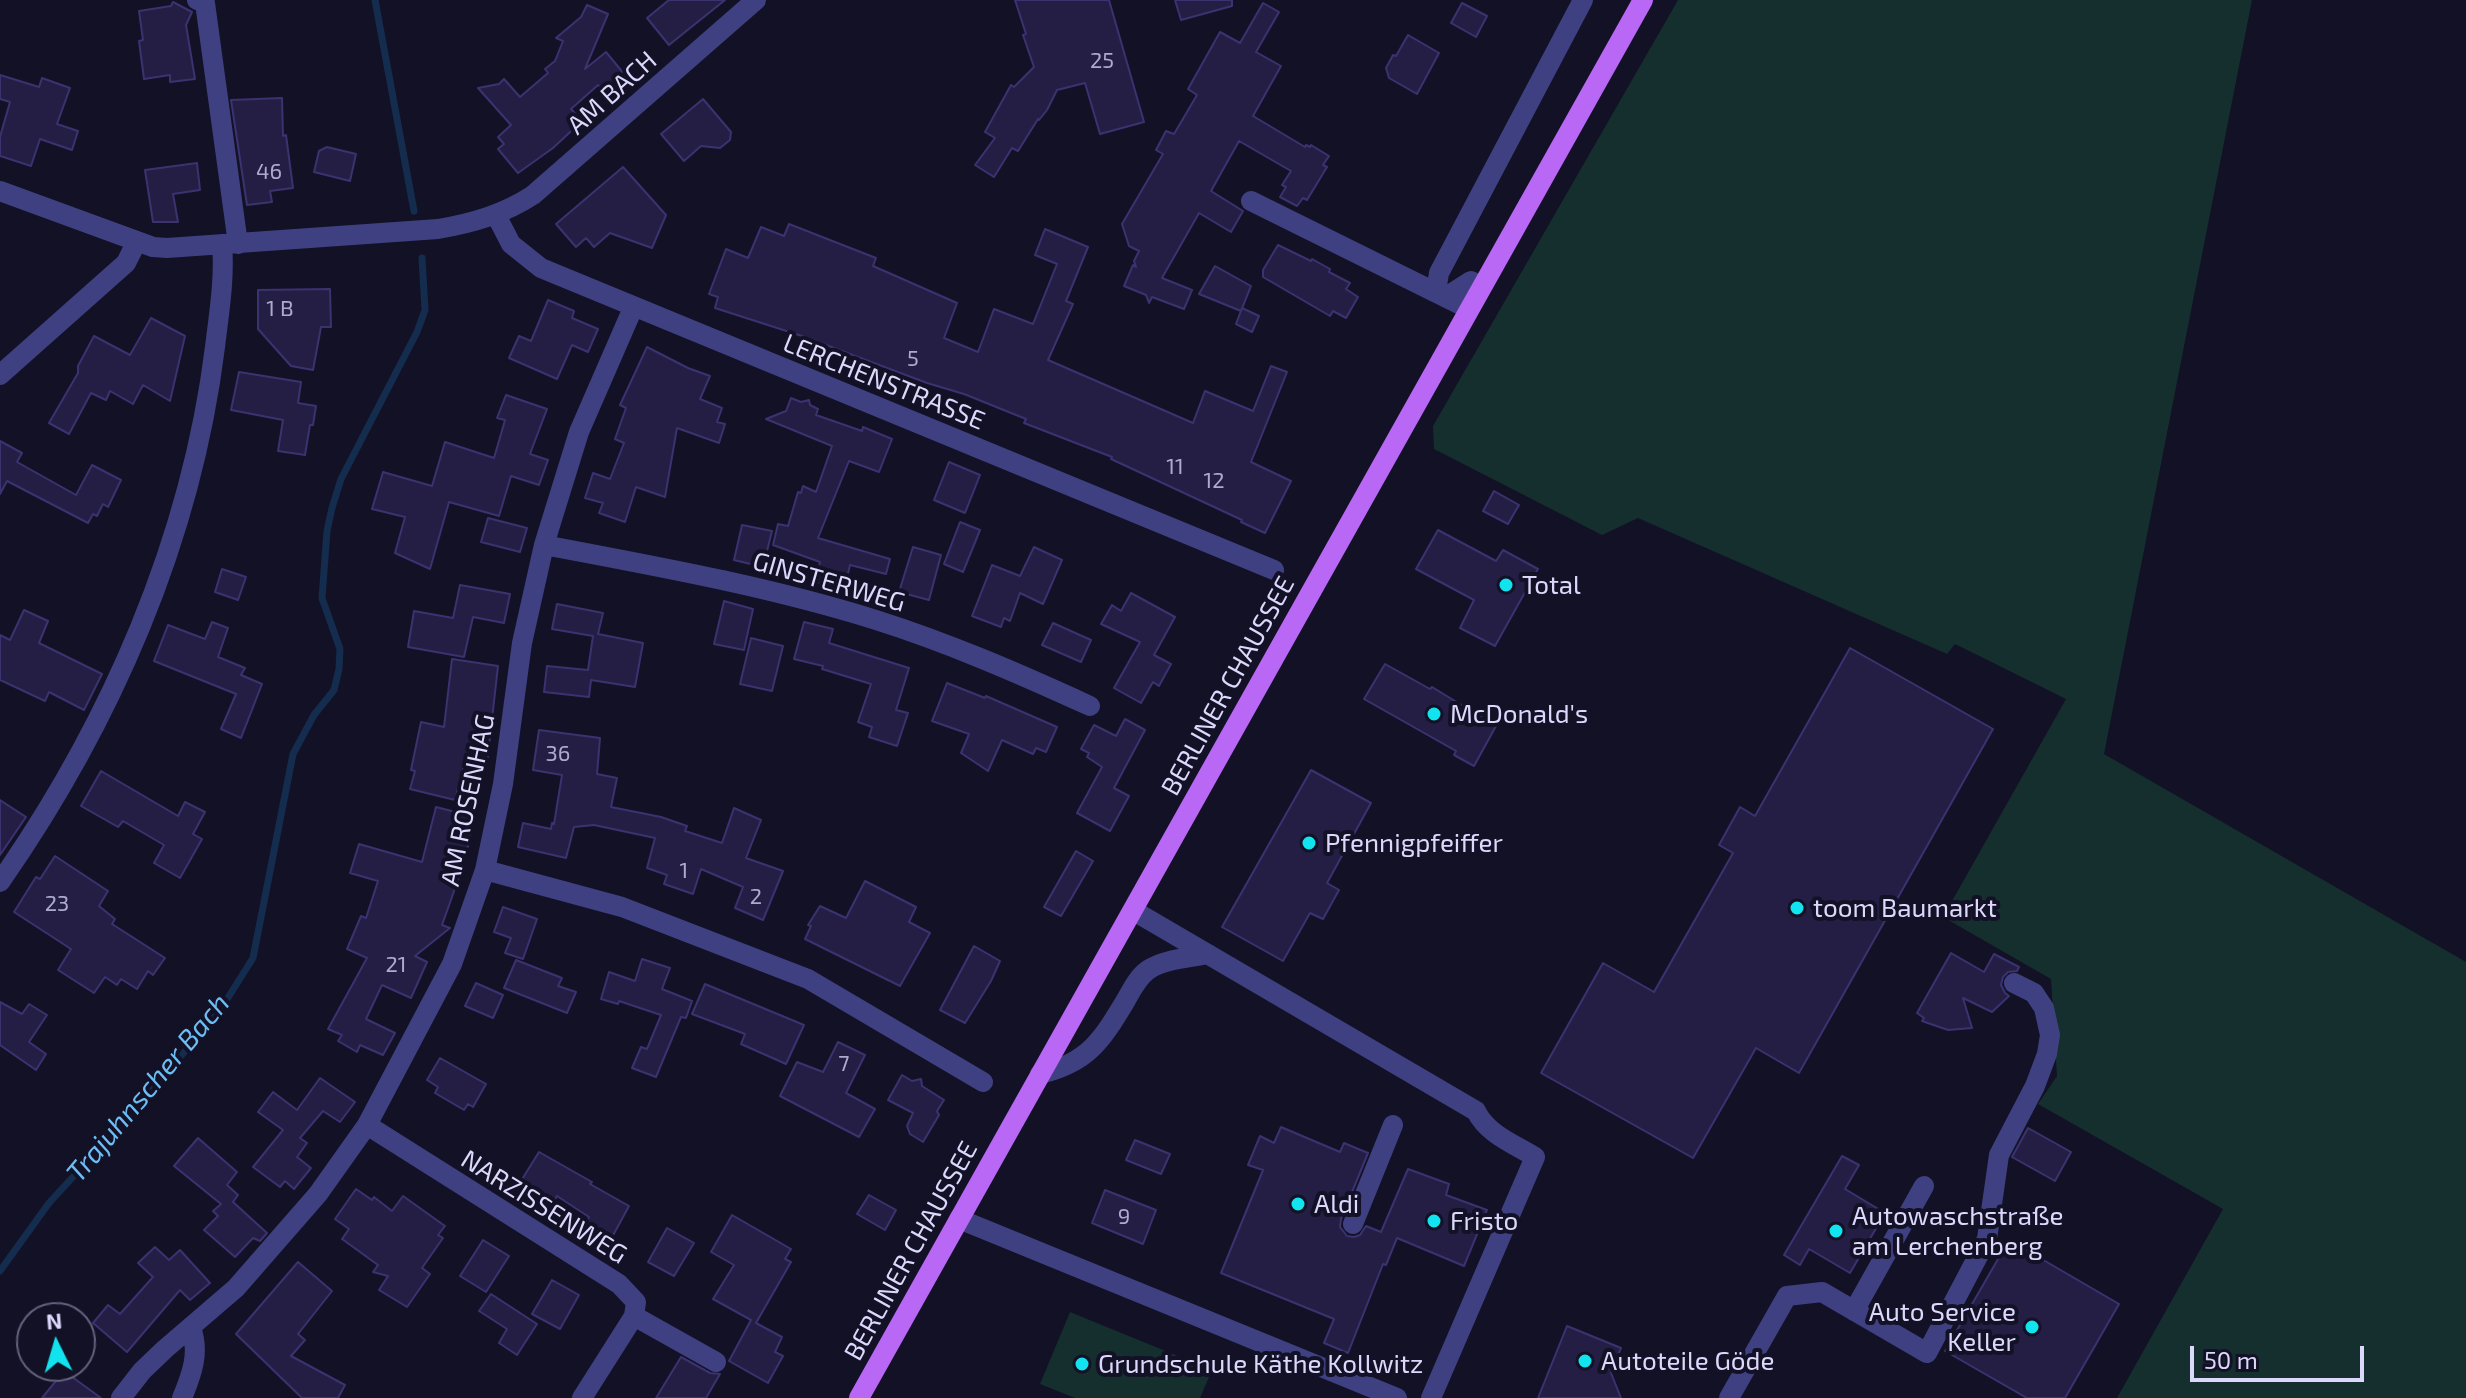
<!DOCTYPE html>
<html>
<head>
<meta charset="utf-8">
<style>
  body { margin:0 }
  #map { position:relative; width:2466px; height:1398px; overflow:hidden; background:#131126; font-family:"Exo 2",sans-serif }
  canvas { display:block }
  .north { position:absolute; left:16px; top:1302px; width:80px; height:80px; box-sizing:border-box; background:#131126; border:2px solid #63617c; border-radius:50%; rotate:355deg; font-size:22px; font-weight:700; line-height:32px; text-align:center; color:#dbd8fc }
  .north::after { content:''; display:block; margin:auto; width:28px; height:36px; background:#11e4ef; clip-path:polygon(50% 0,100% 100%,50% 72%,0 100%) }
  .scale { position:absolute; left:2190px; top:1346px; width:174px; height:36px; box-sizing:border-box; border:4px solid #dbd8fc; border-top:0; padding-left:10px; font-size:24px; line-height:28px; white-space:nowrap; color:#dbd8fc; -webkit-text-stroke:6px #131126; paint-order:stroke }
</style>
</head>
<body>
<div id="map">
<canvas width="2466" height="1398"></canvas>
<div class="north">N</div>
<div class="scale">50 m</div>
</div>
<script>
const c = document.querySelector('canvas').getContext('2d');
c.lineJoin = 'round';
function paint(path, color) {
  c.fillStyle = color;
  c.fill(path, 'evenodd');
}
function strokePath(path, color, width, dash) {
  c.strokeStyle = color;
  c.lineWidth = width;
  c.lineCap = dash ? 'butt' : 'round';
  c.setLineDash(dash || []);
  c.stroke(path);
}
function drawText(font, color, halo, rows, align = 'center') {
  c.font = font + ' "Exo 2",sans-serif';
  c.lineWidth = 8;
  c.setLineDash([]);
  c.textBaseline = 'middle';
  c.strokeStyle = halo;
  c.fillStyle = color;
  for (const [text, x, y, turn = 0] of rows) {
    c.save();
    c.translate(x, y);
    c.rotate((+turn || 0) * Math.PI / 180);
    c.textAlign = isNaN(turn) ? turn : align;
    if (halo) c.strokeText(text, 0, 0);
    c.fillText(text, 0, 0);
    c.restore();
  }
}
paint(new Path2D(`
  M1678,0h574l-148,754 362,208v436h-349l106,-189 -185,-105 19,-28 -6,-97 -108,-62 123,-218 -111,-55 -8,10 -309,-136 -36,17 -168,-86 -1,-23z
  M1070,1312l142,58 -12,28h-125l-35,-14z`), '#142f2d');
strokePath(new Path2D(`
  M375,0l39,211
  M0,1271l49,-68 79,-86 91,-105 34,-54 40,-204 21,-39 20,-25 5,-21 1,-20 -18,-51 5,-67 5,-23 9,-29 76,-147 8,-22 -3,-52`), '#142c4d', 7);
const building = new Path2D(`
  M669,0h56l-56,45 -22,-27z
  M1015,0h94l35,122 -44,12 -15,-51 -28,7 -10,20 -8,10 -1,-1 -20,32 -6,-3 -18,29 -19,-12 20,-27 -10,-6 26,-47 3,2 20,-20 -11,-32 3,-1z
  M1175,0h57v6l-51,14z
  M173,2l19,10 -6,13 9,54 -25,3v-7l-26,4 -5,-38 4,-1 -4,-29 32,-5z
  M1263,3l16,9 -23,40 25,14 -28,50 52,31 1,-2 4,2 1,-2 18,11 -6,9 4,2 -20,33 -4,-2 -6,8 -17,-9 6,-10 -4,-2 9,-14 -52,-30 -28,50 32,20 -12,21 -32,-19 -37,65 30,12 -8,19 -32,-12 -3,6 -3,-8 -22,-9 9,-21 3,2 -2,-6 5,-10 -10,-5 -7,-22 41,-70 -7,-4 10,-19 8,3 23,-39 -9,-6 32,-57 20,11z
  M1462,3l25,13 -11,21 -25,-14z
  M587,5l21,9 -23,55 21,-17 23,28 -21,18 -10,-13 -27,24 11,12 -29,27 -35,25 -20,-24 6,-5 -6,-7 13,-12 -33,-37 21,-4 5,-5 16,18 28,-24 -3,-4 10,-8 8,-20 -7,-3 25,-21z
  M1408,35l31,18 -22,41 -28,-16 -3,-10 7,-13 3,1z
  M0,75l39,12 3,-9 28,10 -13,36 21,7 -6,19 -32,-11 -9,27 -31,-10v-19l10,-35 -10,-3z
  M282,98l1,38 3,-1 7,53 -23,3 2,11 -25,3 -16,-105z
  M703,99l28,33 -1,8 -10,8 -19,-2 -17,15 -23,-27z
  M327,147l29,7 -6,27 -36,-9 5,-21z
  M197,163l3,27 -27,4 5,28h-25l-8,-52z
  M623,167l43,48 -14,33 -42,-15 -16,14 -8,-9 -10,9 -20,-23z
  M789,224l87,34 -3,8 84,37 -13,35 34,14 16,-43 39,15 24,-60 -22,-9 10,-26 43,18 -22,54 7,3 -25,56 145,63 12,-32 48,20 18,-45 16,6 -36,90 40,19 -26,52 -24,-11 1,-2 -131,-61 1,-2 -88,-34 2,-4 -62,-25 -37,-11 -122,-46 -90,-29 3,-11 -9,-3 17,-45 22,9 13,-31 23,9z
  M1278,245l33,16 1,-2 18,10 -1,3 21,11 -4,6 12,8 -12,21 -13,-7 -3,5 -67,-39v-7z
  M1215,266l36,20 -10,25 -42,-17z
  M330,289l1,38h-10l-8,43 -22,-4 -33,-37v-39z
  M548,300l26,11 -2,7 26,11 -10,23 -16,-7 -15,34 -48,-21 10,-22 12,5z
  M1242,308l17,8 -7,16 -16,-8z
  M151,318l34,18 -15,65 -27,-16 -10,19 -23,-13 -4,9 -15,-7 -22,41 -20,-11 29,-50v-7l16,-30 36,19z
  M647,347l41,21 22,8 -10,23 22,9 -5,14 8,2 -6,19 -42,-15 -12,69 -29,-10 -11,35 -26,-9 4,-10 -18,-5 8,-25 17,6 14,-36 -9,-4 11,-31 -6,-3z
  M239,372l62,10 -3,21 18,3 -3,19h-3l-5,30 -27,-4 5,-31 -52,-10z
  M506,395l41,14 -17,45 18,6 -9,25 -28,-9 -12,40 -50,-14 -19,67 -35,-16 10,-36 -33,-8 11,-37 49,14 13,-44 49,16 11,-38 -8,-2z
  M791,398l10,4 8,-2 1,5 8,4 -2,6 46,16 1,-4 29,12 -13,33 -30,-11 -31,77 72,21 -4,15 -36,-9 -6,25 -29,-8 5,-20 -47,-17 5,-21 10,2 10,-34 3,1 2,-7 13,6 16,-46 -66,-27 20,-8z
  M0,441l22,12 -5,9 59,33 16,-30 29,15 -13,27 -5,-3 -6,12 -4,-2 -5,9 -81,-42 -7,13z
  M949,462l31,13 -15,38 -31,-13z
  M1494,491l25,14 -11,19 -25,-13z
  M488,518l39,10 -7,24 -39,-10z
  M960,522l20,8 -17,42 -19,-8z
  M742,525l30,6 -9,36 -29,-7z
  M1438,530l58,31 7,-11 35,19 -43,77 -35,-18 14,-28 -58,-31z
  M913,547l28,8 -12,45 -30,-8z
  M1034,547l28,13 -19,44 -23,-11 -10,28 -6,-3 -3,9 -29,-11 20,-51 28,11z
  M222,569l24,8 -8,23 -23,-8z
  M460,585l50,9 -6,29 -31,-6 -9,40 -56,-10 6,-36 39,7z
  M1131,593l44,24 -21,38 17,9 -12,22 -6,-4 -12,21 -27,-15 26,-46 -39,-18 11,-19 9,6z
  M724,601l29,8 -9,41 -30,-6z
  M557,604l46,9 -5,21 45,9 -8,44 -44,-7 -2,17 -45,-5 3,-26 41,4 5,-34 -41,-7z
  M24,610l24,11 -9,22 63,31 -18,36 -35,-18 -4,9 -45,-21v-45l10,5z
  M212,622l16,6 -10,29 27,11 -4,7 21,9 -21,54 -20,-9 15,-35 -82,-33 14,-36 37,14z
  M804,622l29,7 -4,14 80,25 -13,42 12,3 -11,33 -28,-9 3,-10 -14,-5 13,-38 -49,-15 1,-3 -29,-7z
  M1053,623l38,17 -10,22 -39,-17z
  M751,638l32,8 -11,45 -32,-7z
  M1850,648l143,81 -194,344 -43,-25 -63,110 -152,-85 62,-110 51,29 79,-139 -14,-8 21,-38 15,9z
  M452,659l46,7 -11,98 -22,-2 -10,38 -45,-11 5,-18 -4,-1 10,-48 23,5z
  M1385,664l45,25 2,-2 64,39 -22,40 -20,-11 2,-4 -92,-52z
  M947,683l38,15 1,-2 71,31 -11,25 -10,-4 -3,6 -31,-14 -14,31 -27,-18 8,-19 -37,-13z
  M1125,719l20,11 -31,58 15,8 -19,35 -33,-18 25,-46 -15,-10 2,-4 -8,-4 13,-24 22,11z
  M539,730l61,8 -3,36 20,4 -6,29 50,10 26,9 -2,5 37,12 12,-35 27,12 -15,38 37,13 -20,49 -28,-12 8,-21 -42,-18 -8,25 -29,-10 3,-9 -20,-7 8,-30 -61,-13 -20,2 -8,31 -48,-11 5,-24 28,6 1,-6 2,1 8,-49 -29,-5z
  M1311,770l60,33 -44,80 12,7 -16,29 -13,-6 -27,48 -61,-34z
  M101,771l77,45 7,-14 20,10 -12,22 9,5 -22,39 -26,-15 10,-18 -41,-24 -5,6 -37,-21z
  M0,800l26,17 -26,38z
  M436,807l39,10 -12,49 -21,59 8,3 -35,28 12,6 -16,36 -29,-13 -16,34 29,14 -12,22 -23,-10 -3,7 -19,-11 4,-6 -14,-6 39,-71 -20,-9 14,-33 5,2 12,-37 -28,-8 9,-29 63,18z
  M1076,851l17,10 -32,55 -17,-9z
  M55,856l53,35 -9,15 16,13 -3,5 53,34 -12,17 -5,-4 -11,18 -16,-10 -4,6 -12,-8 -11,16 -36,-23 13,-21 -57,-37 22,-35 4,2z
  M865,881l51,26 -7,15 21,11 -30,53 -95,-47 6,-13 -3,-1 12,-19 26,12z
  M503,907l34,12 -14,40 -18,-6 6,-15 -17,-6z
  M974,946l26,15 -9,20 -26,42 -25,-13z
  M1951,953l33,19 10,-18 25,13 -2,4 -9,1 -5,5 -2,8 4,8 4,3 -17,16 -29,-14 9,30 -24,2 -26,-9 2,-3 -7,-5z
  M642,959l28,9 -8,21 30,12 -6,17 -5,-1 -25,60 -24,-9 9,-21 6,2 14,-34 -42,-14 -1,3 -17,-5 8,-27 26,9z
  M516,960l46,18 -4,8 18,6 -9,21 -63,-25z
  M476,983l27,12 -10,23 -28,-12z
  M705,984l99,41 -18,39 -45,-20 4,-10 -53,-20z
  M0,1002l22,12 7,-10 18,11 -18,27 17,12 -10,16 -36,-25z
  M838,1042l27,13 -19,38 29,16 -16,28 -79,-41 17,-34 26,10z
  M440,1058l46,26 -13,23 -5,-3 -4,6 -29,-17 3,-6 -11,-7z
  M902,1075l10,6 9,-2 1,7 22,14 -7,11 2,4 -16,27 -13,-8 -3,-8 6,-13 -25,-13z
  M320,1078l35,24 -15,20 -17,-11 -23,27 7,5 -10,14 14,11 -17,21 -9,-8 -5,6 -27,-20 30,-37 -25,-18 15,-20 24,18z
  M1281,1127l59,25 4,-9 24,10 -27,66 -1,8 7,9 7,1 6,-2 6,-9 15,6 27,-63 41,15 -3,11 41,15 -23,56 -67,-28 -11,27 -3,-1 -35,89 -24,-10 10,-24 -113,-46 42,-103 -15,-5 12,-29 14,7z
  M2028,1128l43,24 -16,29 -43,-24z
  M198,1138l39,34 -10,13 11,10 -5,7 34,31 -7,8 -7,-3 -18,19 -31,-27 14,-14 -5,-5 8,-7 -47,-38z
  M1135,1140l35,14 -9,20 -35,-14z
  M539,1152l53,30 -2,2 39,22 -19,35 -26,-14 5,-10 -32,-21 -8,13 -33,-20z
  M1842,1156l17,9 -14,24 40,24 -35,60 -41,-24 -9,16 -16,-10z
  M356,1189l16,11 2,-3 18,14 11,-15 42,30 -7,9 5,3 -21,30 8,6 -23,33 -28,-17 9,-14 -15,-4 5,-7 -36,-26 7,-10 -14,-10z
  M1105,1190l51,20 -13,34 -51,-21z
  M869,1195l27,15 -11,20 -28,-16z
  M732,1215l59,34 -6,10 6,3 -35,61 26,14 -7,15 8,4 -15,27 -39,-22 22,-41 -38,-21 21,-34 -23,-13z
  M667,1228l27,15 -20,33 -26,-14z
  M483,1240l26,16 -23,36 -26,-16z
  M2009,1240l110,64 -54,94h-38l-82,-47z
  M155,1247l14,13 11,-10 30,33 -20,17 -10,-10 -53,62 -34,-29 15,-18 12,9 33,-37 -15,-14z
  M298,1262l34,29 -34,43 7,6 -14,16 54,29 -7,13h-36l-66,-64z
  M552,1280l27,15 -19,34 -28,-15z
  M491,1294l46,30 -20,31 -18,-12 8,-14 -28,-18z
  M1567,1326l54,22 -10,25 10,25h-83z
  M681,1357l29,16 10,1 -14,24h-50z
  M64,1371l37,27h-59z`);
paint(building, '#241e45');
strokePath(building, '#3b3270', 2);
strokePath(new Path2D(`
  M197,0l8,3 33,241
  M0,191l153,56 14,1 271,-19c35,-6 66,-15 95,-34l223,-195
  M1251,201l218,108
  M496,215l15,29 30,24 733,302
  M1436,292l3,-19 144,-273
  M1446,297l25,-16 11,5
  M0,375l126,-112 11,-22
  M544,545c111,21 223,41 332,75 73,23 144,54 214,86
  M485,870l137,37 186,72 175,103
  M0,882c111,-159 191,-342 215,-535 4,-34 10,-69 7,-103
  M1134,911l342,200c11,23 38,33 59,46l-104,241
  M1040,1074c48,-11 62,-34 86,-74 6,-11 12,-23 22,-30 17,-11 41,-12 60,-16
  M367,1125l252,159 17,18 -2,14 -52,82
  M959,1219l438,179
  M1353,1224l40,-99
  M1854,1311l70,-125
  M634,1316l82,46
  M121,1398l21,-27 23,-22 71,-61 82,-94 49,-69 85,-161 33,-94 18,-86 19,-141 22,-98 35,-113 54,-124
  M182,1398c10,-24 18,-46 9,-70
  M1729,1398l58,-102 35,-4 105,61 60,-114 12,-84 36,-69 12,-32 3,-19 -6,-27 -10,-15 -20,-10`), '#3f4081', 20);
strokePath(new Path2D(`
  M859,1398l784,-1398`), '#b967f5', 20);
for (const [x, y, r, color] of [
  [1506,585,8,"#11e4ef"],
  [1434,714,8,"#11e4ef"],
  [1309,843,8,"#11e4ef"],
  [1797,908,8,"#11e4ef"],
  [1298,1204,8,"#11e4ef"],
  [1434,1221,8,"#11e4ef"],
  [1836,1231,8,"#11e4ef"],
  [2032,1327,8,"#11e4ef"],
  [1585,1361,8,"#11e4ef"],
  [1082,1364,8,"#11e4ef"]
]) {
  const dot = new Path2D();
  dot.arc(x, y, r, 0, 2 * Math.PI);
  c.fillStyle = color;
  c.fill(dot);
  strokePath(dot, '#131126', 3);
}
drawText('22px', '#adaace', null, [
  ["25",1102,61],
  ["46",269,172],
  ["1 B",280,309],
  ["5",913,359],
  ["11",1175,467],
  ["12",1214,481],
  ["36",558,754],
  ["1",684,871],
  ["2",756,897],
  ["23",57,904],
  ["21",396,965],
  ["7",844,1064],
  ["9",1124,1217]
]);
drawText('26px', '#dbd8fc', '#131126', [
  ["AM BACH",612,93,-42],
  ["LERCHENSTRASSE",884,382,22],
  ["GINSTERWEG",829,582,16],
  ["BERLINER CHAUSSEE",1228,686,-61],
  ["AM ROSENHAG",468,800,-78],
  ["NARZISSENWEG",544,1207,32],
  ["BERLINER CHAUSSEE",911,1251,-61]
]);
drawText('26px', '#dbd8fc', '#131126', [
  ["Total",1522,585],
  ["McDonald's",1450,714],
  ["Pfennigpfeiffer",1325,843],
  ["toom Baumarkt",1813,908],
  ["Aldi",1314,1204],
  ["Autowaschstraße",1852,1216],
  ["am Lerchenberg",1852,1246],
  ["Fristo",1450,1221],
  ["Auto Service",2016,1312,"right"],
  ["Keller",2016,1342,"right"],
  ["Autoteile Göde",1601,1361],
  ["Grundschule Käthe Kollwitz",1098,1364]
], 'left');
drawText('italic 28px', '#6dbdf5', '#131126', [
  ["Trajuhnscher Bach",148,1088,-50]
]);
</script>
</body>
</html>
